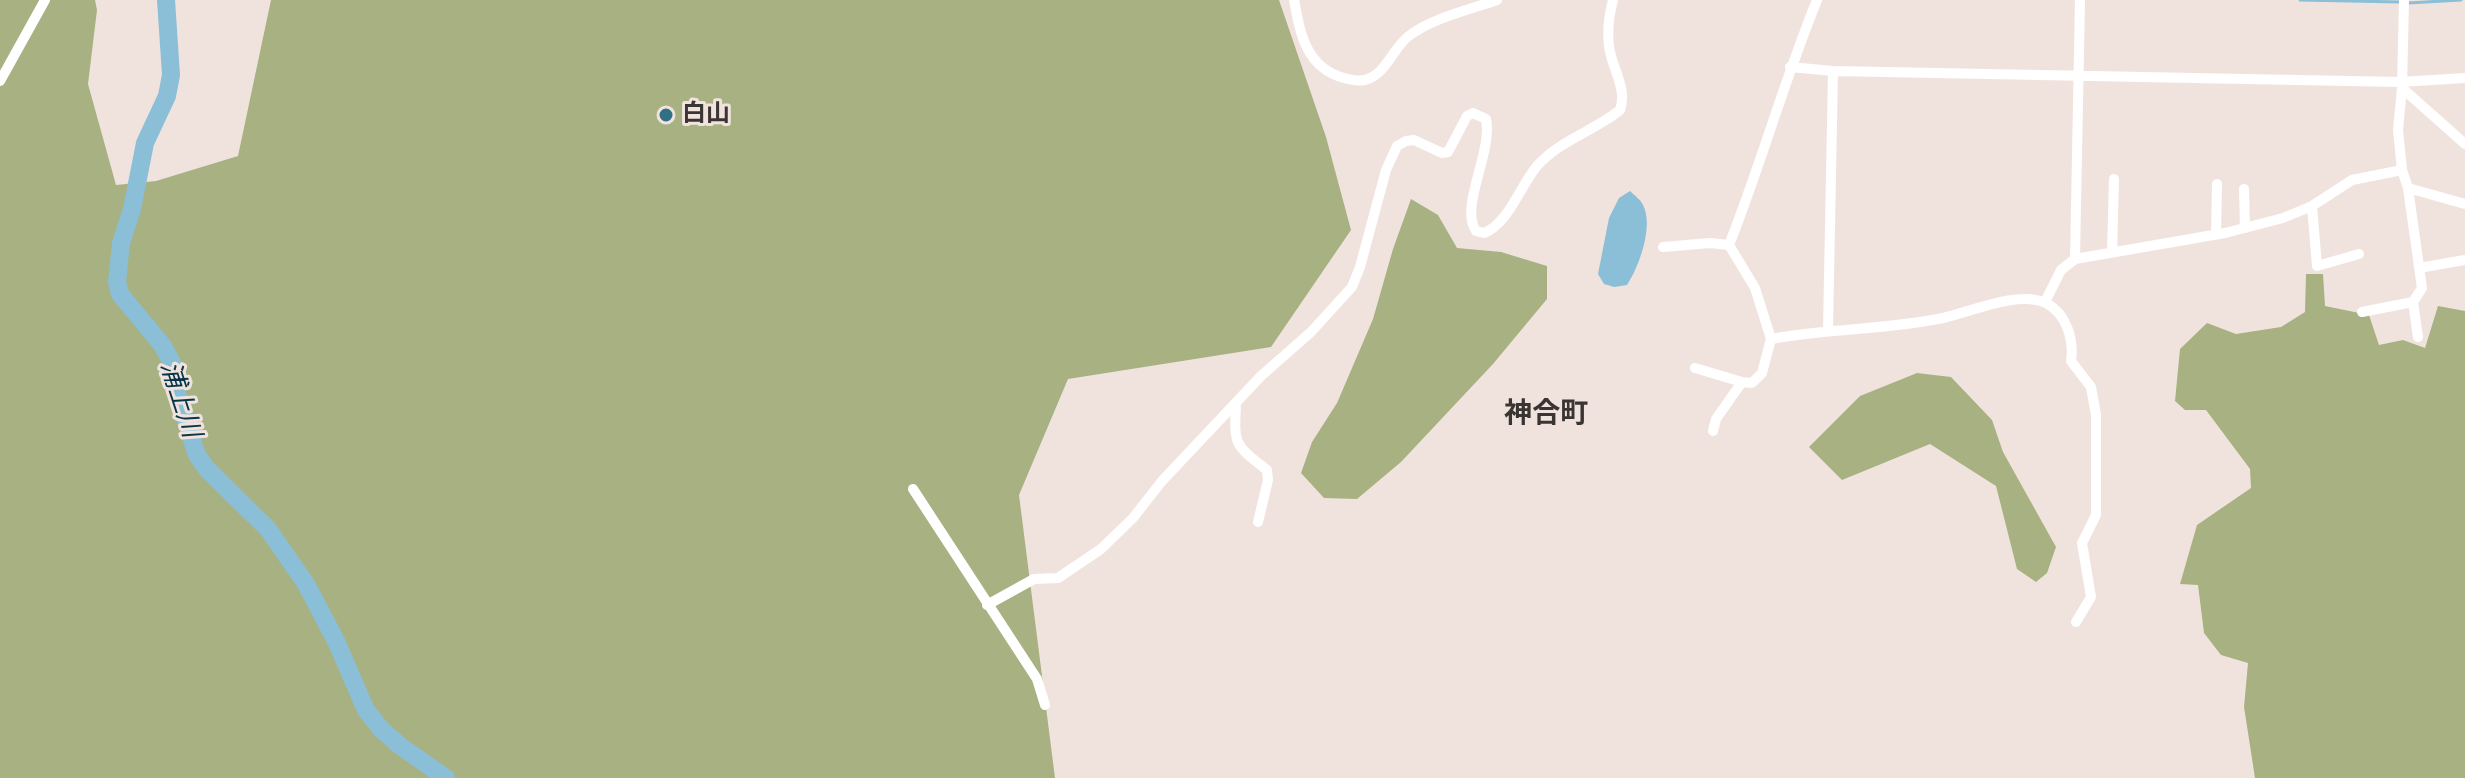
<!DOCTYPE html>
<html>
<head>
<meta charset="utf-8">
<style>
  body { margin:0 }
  canvas { display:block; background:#f0e3de }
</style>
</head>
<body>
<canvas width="2465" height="778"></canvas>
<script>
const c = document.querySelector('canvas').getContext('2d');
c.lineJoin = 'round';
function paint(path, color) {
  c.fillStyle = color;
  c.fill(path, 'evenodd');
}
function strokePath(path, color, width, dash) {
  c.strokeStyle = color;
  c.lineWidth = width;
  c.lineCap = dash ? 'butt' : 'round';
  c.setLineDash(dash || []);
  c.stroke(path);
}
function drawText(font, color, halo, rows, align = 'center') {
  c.font = font + ' Jost,"Noto Sans JP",sans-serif';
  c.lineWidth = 6;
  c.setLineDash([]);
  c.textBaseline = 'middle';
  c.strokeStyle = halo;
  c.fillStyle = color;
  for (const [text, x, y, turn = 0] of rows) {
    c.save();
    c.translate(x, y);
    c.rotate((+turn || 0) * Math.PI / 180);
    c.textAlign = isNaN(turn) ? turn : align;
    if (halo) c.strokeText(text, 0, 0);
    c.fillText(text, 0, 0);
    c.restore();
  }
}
paint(new Path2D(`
  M0,0h95l2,10 -9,74 28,101 40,-4 82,-25 33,-156h1008l47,137 25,93 -80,117 -203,32 -49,116 36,283h-1055z
  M1411,199l27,16 19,33 44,4 46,14v33l-54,65 -92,98 -44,37 -33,-1 -23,-25 11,-31 25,-39 36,-84 20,-70z
  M2306,274h17l2,32 44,9 10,30 24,-5 22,8 13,-42 27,5v467h-210l-11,-71 4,-44 -27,-8 -17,-22 -6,-48 -18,-1 17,-59 54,-37 -1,-19 -44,-59h-21l-10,-9 5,-52 27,-26 29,11 45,-7 24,-15z
  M1917,373l34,4 41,43 11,32 53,95 -9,26 -11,9 -19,-13 -21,-83 -66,-42 -88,36 -33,-33 51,-51z`), '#a8b182');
paint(new Path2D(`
  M1630,191c4,4 11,9 13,14 11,21 -4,62 -16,80l-13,2 -10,-3 -6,-10 11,-56 10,-20z`), '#8abfd7');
strokePath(new Path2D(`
  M2300,0l100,2
  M2408,3l53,-3`), '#8abfd7', 3);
strokePath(new Path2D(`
  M166,0l5,75 -4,21 -22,47 -13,66 -11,34 -4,39 3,12 43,52 10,19v16l24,74 10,14 61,60 38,55 30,57 30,69 15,19 18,16 47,33`), '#8abfd7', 18);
strokePath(new Path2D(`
  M1294,0c6,33 12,68 50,78 8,2 16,4 24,1 19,-7 26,-33 42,-44 25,-18 59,-25 87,-35
  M1790,67l43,4 567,11 65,-4
  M0,81l45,-81
  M2402,88l63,56
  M2408,188l57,16
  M2244,189l1,39
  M2312,206l5,60 42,-12
  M2216,234l1,-50
  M1729,245l26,43 16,51c57,-11 116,-9 172,-21 27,-6 76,-28 103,-15 21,11 28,37 25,58l20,26 5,28v100l-14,28 9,54 -15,25
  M1729,245c32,-81 55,-164 88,-245
  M1663,247l47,-4 19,2
  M2112,253l2,-74
  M2075,259l5,-259
  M2419,268l46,-8
  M2045,302l16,-32 14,-11 150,-26 58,-15 29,-12 40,-26 50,-10 -4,-40 4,-42 2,-88
  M2413,302l5,35
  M2362,312l51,-10 9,-14 -14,-100 -6,-18
  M1828,330l5,-259
  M1695,368l47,14
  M1236,404c-2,42 -2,40 31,66l1,10 -10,42
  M1713,431l3,-12 26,-37 10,1 10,-10 9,-34
  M913,489l124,190 8,26
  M987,605l47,-26 24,-1 43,-29 32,-31 29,-37 99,-105 50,-44 41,-45 8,-20 26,-97 11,-24 9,-5 8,-1 28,13 6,-1 19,-36 6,-3 13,6c7,33 -27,88 -10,112l8,2c25,-10 36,-47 53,-67 23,-26 57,-35 83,-56 8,-22 -9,-43 -11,-64 -2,-16 0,-31 4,-46`), '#fff', 10);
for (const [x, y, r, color] of [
  [666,115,8,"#306f84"]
]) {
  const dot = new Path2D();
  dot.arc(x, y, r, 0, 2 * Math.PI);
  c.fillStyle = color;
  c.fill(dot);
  strokePath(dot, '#f0e3de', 3);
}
drawText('bold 24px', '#3a3533', '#f0e3de', [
  ["白山",682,115]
], 'left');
drawText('italic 26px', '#053546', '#f0e3de', [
  ["浦上川",179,400,72]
]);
drawText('bold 28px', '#3a3533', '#f0e3de', [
  ["神合町",1546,415]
]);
</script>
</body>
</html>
